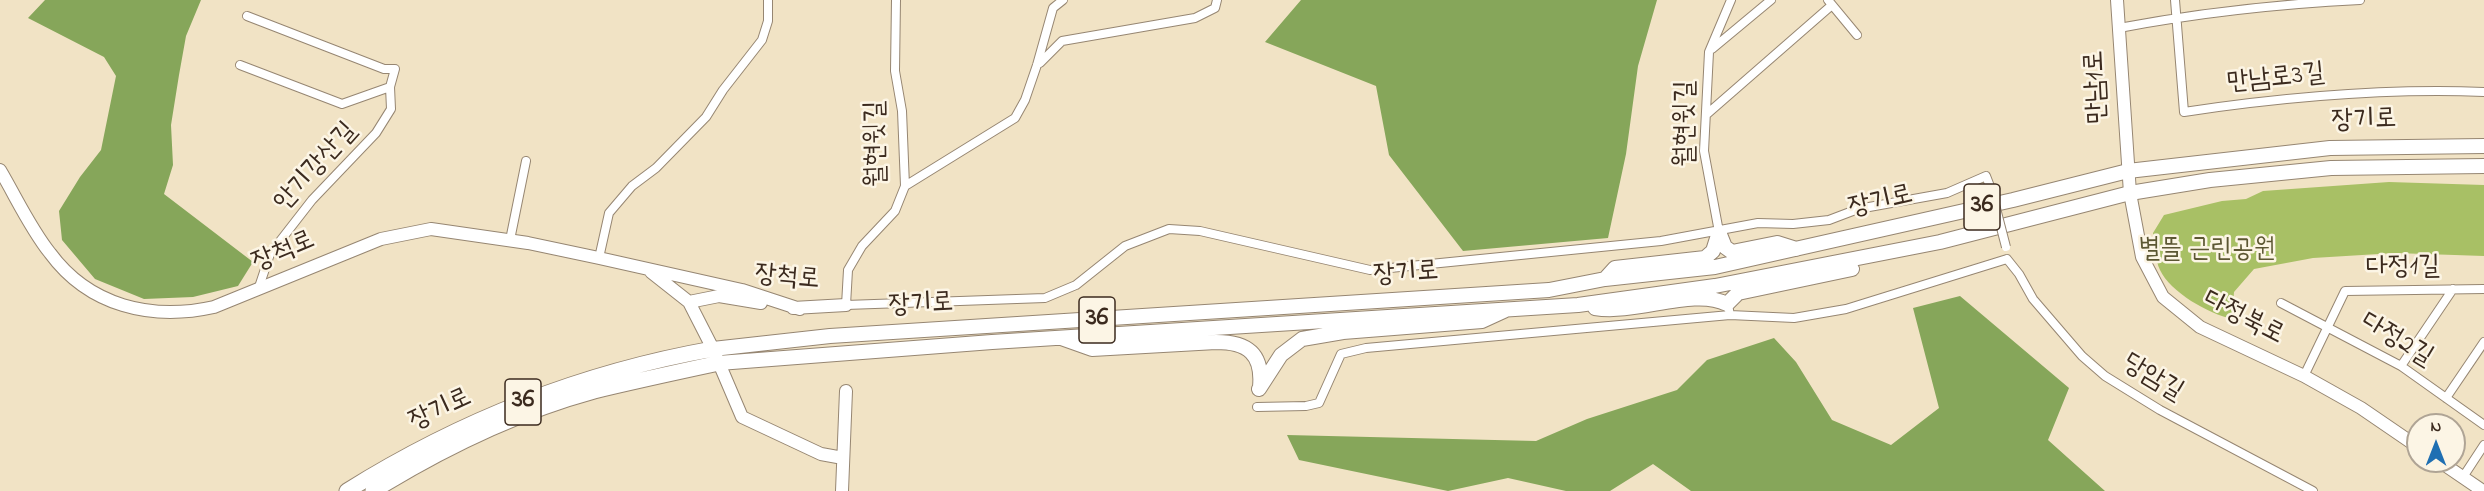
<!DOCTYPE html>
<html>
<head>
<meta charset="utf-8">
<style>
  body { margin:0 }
  #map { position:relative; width:2484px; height:491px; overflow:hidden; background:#f1e3c5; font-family:"Indie Flower",sans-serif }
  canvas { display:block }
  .north { position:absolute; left:2406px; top:413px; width:60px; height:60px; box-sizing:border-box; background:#fcf5e5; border:2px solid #afa495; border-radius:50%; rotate:0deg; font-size:16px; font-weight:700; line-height:24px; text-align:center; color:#3b2a1e }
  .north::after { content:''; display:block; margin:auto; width:21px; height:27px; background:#1f6fb2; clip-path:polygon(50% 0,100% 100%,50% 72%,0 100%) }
</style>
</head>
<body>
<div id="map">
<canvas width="2484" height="491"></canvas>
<div class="north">N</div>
</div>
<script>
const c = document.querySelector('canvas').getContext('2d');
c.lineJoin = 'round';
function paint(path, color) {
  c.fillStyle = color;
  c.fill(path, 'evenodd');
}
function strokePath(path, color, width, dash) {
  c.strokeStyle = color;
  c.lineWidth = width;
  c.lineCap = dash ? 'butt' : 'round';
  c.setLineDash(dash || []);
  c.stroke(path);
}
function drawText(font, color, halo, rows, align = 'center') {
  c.font = font + ' "Indie Flower","Poor Story",sans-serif';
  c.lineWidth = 5;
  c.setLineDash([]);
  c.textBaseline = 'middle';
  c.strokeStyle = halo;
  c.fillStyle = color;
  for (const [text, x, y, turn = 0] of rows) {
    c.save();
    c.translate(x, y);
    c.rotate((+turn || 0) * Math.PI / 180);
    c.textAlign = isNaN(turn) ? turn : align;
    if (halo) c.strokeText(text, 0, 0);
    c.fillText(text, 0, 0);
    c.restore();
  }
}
paint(new Path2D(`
  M2389,182l95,3v71l-89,-3 -82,5 -59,11 -20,23 -2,27c-23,-5 -62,-27 -72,-49 -5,-10 -5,-26 -7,-37l11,-18 58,-14 24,-2 17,-8z`), '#a8c065');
paint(new Path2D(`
  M45,0h156l-15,36 -7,39 -8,50 2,40 -9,29 89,68 -15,24 -45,11 -49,2 -49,-20 -33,-39 -3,-29 21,-34 21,-27 15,-74 -12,-19 -76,-39z
  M1301,0h356l-19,66 -12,88 -18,84 -145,13 -74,-96 -13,-69 -111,-44z
  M1960,296l109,92 -21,52 57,51h-414l-38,-27 -43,27h-44l-58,-13 -60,13 -149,-31 -12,-25 249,6 51,-22 90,-29 30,-30 67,-22 22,24 36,58 59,25 48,-37 -26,-100z`), '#86a65a');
const street = new Path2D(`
  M896,0l-1,71 7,40 3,75 -10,25 -33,35 -14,24 -2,35 199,-7 31,-13 49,-39 44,-17 31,2 170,39 291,-29 97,-18 35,1 36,-4 29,-11 89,-16 39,-17 5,13
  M1828,0l29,35
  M2175,0l9,112c100,-15 200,-24 300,-20
  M247,16l137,53h11l-5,18 1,22 -15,24 -64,67 -42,54 -12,36
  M2119,28c79,-15 160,-24 241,-28
  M1712,49l59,-49
  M1040,63l22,-22 133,-23 20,-10 2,-8
  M240,65l102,39 48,-17
  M1707,114l125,-109
  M905,186l110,-68 10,-18 12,-35 16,-57 10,-8
  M1719,232l-15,-81 5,-99 22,-52
  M510,240l16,-79
  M599,258l10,-45 23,-27 24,-18 50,-51 17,-27 39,-50 6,-19v-21
  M2007,259l12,15 14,25 49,57 23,20 55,34 153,81
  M2281,303l120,63 83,59
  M1729,310l1,5 64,3 52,-9 161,-50
  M2401,366l52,-77
  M2304,376l41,-85 139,-2
  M2446,398l38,-56
  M1257,407l49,-1 13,-3 22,-49 25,-6 364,-33
  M2463,477l21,-32`);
const secondary = new Path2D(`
  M2117,0l13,193 12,64 21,40 37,30 104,49 57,32 57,39
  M0,170c16,27 30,58 50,83 39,53 101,68 164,54l167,-68 50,-10 97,14 71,15 143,32 58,19
  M651,272l38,30 24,47 29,68 79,37 22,4
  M689,302l30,-6 42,7
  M793,308l53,-3
  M2439,461l44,30
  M842,491l4,-100`);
const primary = new Path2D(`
  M1719,232l6,15 7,5 45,-9 19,6
  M1605,279l10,-11 90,-10 8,-7 6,-19
  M1595,308c41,7 99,-21 132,-4l11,-11 114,-24
  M1061,338l31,11 124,-7c32,0 47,12 44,45
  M713,349l117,-13 719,-46 56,-11 110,-12 298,-67 115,-29 202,-23 154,-2
  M719,363l273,-21 586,-37 137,-19 225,-44 190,-49 80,-13 121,-12 153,-2
  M1259,389l22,-34 21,-16 41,-7 139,-11 24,-11`);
const highway = new Path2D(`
  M347,491c112,-70 236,-119 366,-142
  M373,491c68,-42 144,-79 221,-100 41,-10 83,-19 125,-28`);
strokePath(street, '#968672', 10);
strokePath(secondary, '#968672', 14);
strokePath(primary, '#968672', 16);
strokePath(highway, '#968672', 17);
strokePath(street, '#fff', 8);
strokePath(secondary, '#fff', 12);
strokePath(primary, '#fff', 14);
strokePath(highway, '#fff', 15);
const streetBridge = new Path2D(`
  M1991,189l15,58`);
strokePath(streetBridge, '#968672', 10, []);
strokePath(streetBridge, '#fff', 8);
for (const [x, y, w] of [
  [1982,207,36],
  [1097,320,36],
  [523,402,36]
]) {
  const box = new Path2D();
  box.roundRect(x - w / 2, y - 23, w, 46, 4.5);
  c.fillStyle = '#fcf5e5';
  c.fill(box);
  strokePath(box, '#3b2a1e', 1.5);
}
drawText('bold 26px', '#3b2a1e', null, [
  ["36",1982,207],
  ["36",1097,320],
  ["36",523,402]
]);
drawText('27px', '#3b2a1e', '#fcf5e5', [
  ["만남로3길",2276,80,-6],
  ["만남1로",2098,87,-93],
  ["장기로",2364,122,-2],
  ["월현윗길",1688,124,-90],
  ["월현윗길",878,144,-91],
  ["안기강산길",317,168,-48],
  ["장기로",1881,203,-13],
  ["장척로",284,253,-23],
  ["다정1길",2403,269,-1],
  ["장기로",1406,275,-4],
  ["장척로",787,279,5],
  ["장기로",921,306,-3],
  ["다정북로",2243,319,27],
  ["다정2길",2396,341,31],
  ["당암길",2152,379,31],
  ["장기로",441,411,-25]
]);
drawText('27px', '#5c5733', '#fcf5e5', [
  ["별뜰 근린공원",2207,252]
]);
</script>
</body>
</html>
